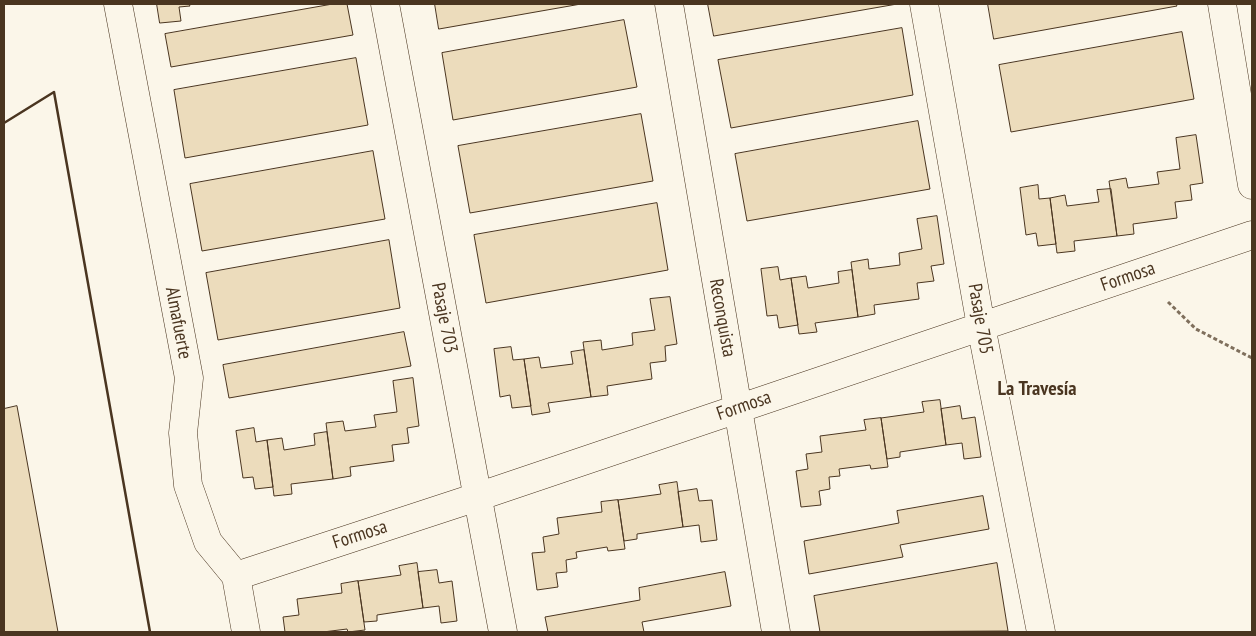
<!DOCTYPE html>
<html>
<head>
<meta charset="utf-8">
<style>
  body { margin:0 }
  #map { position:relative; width:1256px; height:636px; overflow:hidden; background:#fbf6e9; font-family:"PT Sans Narrow",sans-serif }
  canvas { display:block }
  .frame { position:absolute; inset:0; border:5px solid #4a3520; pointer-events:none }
</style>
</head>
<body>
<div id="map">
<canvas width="1256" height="636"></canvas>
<div class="frame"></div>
</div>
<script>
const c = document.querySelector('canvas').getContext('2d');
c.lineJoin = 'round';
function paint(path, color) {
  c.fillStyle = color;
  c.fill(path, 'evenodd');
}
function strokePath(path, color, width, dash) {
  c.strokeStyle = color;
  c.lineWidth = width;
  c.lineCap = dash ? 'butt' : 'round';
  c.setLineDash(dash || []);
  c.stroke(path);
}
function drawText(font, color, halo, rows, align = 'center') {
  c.font = font + ' "PT Sans Narrow",sans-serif';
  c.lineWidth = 4;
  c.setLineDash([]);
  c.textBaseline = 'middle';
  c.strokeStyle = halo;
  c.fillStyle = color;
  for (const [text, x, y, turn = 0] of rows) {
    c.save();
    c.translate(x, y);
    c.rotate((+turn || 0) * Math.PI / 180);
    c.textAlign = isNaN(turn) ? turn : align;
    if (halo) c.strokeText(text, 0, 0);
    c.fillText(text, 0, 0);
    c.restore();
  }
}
const building = new Path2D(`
  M157,4h32l1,2 -11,1 2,14 -21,2z
  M333,4h14l6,31 -182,32 -6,-33z
  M435,4h146l-142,25z
  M708,4h189l-183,32z
  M988,4h188l1,2 -183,33z
  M624,20l13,67 -184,33 -11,-67z
  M902,28l11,67 -182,33 -13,-68z
  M1182,32l12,67 -183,33 -12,-67z
  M356,58l12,67 -183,33 -11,-68z
  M641,114l12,67 -183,32 -12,-67z
  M918,121l12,68 -183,32 -12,-67z
  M1196,135l7,48 -13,2 2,15 -17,2 2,16 -44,6 1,10 -17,2 -8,-55 17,-3 2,10 31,-4 -2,-12 23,-3 -4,-31z
  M373,151l12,68 -183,32 -12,-67z
  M1038,185l1,14 11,-1 6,46 -18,2 -2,-13 -10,2 -6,-47z
  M1111,189l6,47 -43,5 1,10 -18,2 -7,-55 15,-3 2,11 32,-4 -2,-12z
  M657,203l11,67 -182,33 -12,-68z
  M937,216l7,48 -13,2 3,15 -17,2 2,16 -45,6 1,9 -17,3 -7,-55 17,-3 1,10 31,-4 -1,-12 23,-4 -5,-30z
  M389,240l11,68 -182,32 -12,-67z
  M778,267l2,13 11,-2 7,47 -19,3 -2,-13 -10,1 -6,-47z
  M852,270l6,47 -43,6 2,9 -18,2 -8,-56 15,-2 2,12 31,-5 -1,-11z
  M670,297l7,47 -12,2 1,15 -16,2 2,16 -45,7 1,9 -17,2 -8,-55 18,-2 1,10 31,-5 -1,-12 23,-3 -5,-31z
  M404,332l7,34 -182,32 -6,-33z
  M511,347l2,13 11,-1 7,47 -19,2 -2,-13 -10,2 -6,-48z
  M584,350l7,47 -43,6 2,9 -18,3 -8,-56 15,-2 2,11 32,-4 -2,-12z
  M413,378l6,48 -12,2 2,15 -17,2 2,16 -44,6 1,9 -18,3 -7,-56 17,-2 2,10 31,-4 -2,-12 23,-3 -4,-31z
  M940,400l6,45 -46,7v5l-13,2 -6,-41 43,-6 -2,-10z
  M17,406l41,226h-54v-223z
  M960,406l2,13 13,-2 6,40 -17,2 -2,-16 -16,2 -5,-36z
  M881,418l7,49 -17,2 -1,-4 -31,4 1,7 -11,1 1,12 -11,2 2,14 -20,2 -5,-36 12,-2 -2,-15 16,-2 -2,-16 46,-6 -2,-10z
  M254,428l2,14 11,-2 6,47 -18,2 -2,-12 -10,1 -7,-47z
  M327,432l6,47 -42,5 1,10 -18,2 -7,-56 15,-2 2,12 31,-5 -1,-11z
  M677,482l6,45 -46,7v5l-13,2 -6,-41 43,-6 -2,-9z
  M697,489l2,12 13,-1 5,40 -16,2 -2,-17 -16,2 -5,-35z
  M983,496l6,33 -89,16 3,12 -94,17 -5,-33 95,-18 -2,-12z
  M618,500l7,49 -17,2 -1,-4 -31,5 1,6 -11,2 1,12 -11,1 2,14 -21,3 -5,-37 13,-1 -2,-15 16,-3 -2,-16 45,-6 -1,-10z
  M417,563l6,45 -46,7v6l-13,1 -6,-41 43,-6 -2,-9z
  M997,563l11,68 -188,1 -6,-36z
  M437,570l2,13 13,-2 5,40 -16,2 -2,-17 -16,2 -5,-36z
  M725,572l6,34 -89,16 2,10h-96l-3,-15 95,-17 -1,-12z
  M358,581l7,49 -17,2 -1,-3 -24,3h-38l-2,-15 16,-2 -2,-16 45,-6 -1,-9z`);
paint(building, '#ecdcbc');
strokePath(building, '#4a3520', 1);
const minor = new Path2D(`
  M118,4l71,374 -6,55 5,52 20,57 28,34 10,56
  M385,4l118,628
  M669,4l107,628
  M924,4l57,322 60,306
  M1222,4l30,181
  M236,576l241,-79 775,-262`);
strokePath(minor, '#4a3520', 29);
strokePath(new Path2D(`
  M1168,302l28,27 56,29`), '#7f6f5c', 3, [4, 2.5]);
strokePath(minor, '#fbf6e9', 28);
strokePath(new Path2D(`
  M4,123l50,-31 96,540`), '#4a3520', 2.5);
drawText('19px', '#4a3520', '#fbf6e9', [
  ["Formosa",1128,277,-19],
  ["Pasaje 703",444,318,79],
  ["Reconquista",722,318,80],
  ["Pasaje 705",980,319,80],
  ["Almafuerte",178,323,79],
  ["Formosa",744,406,-19],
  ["Formosa",360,535,-18]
]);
drawText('bold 20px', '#4a3520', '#fbf6e9', [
  ["La Travesía",1037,389]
]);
</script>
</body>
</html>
